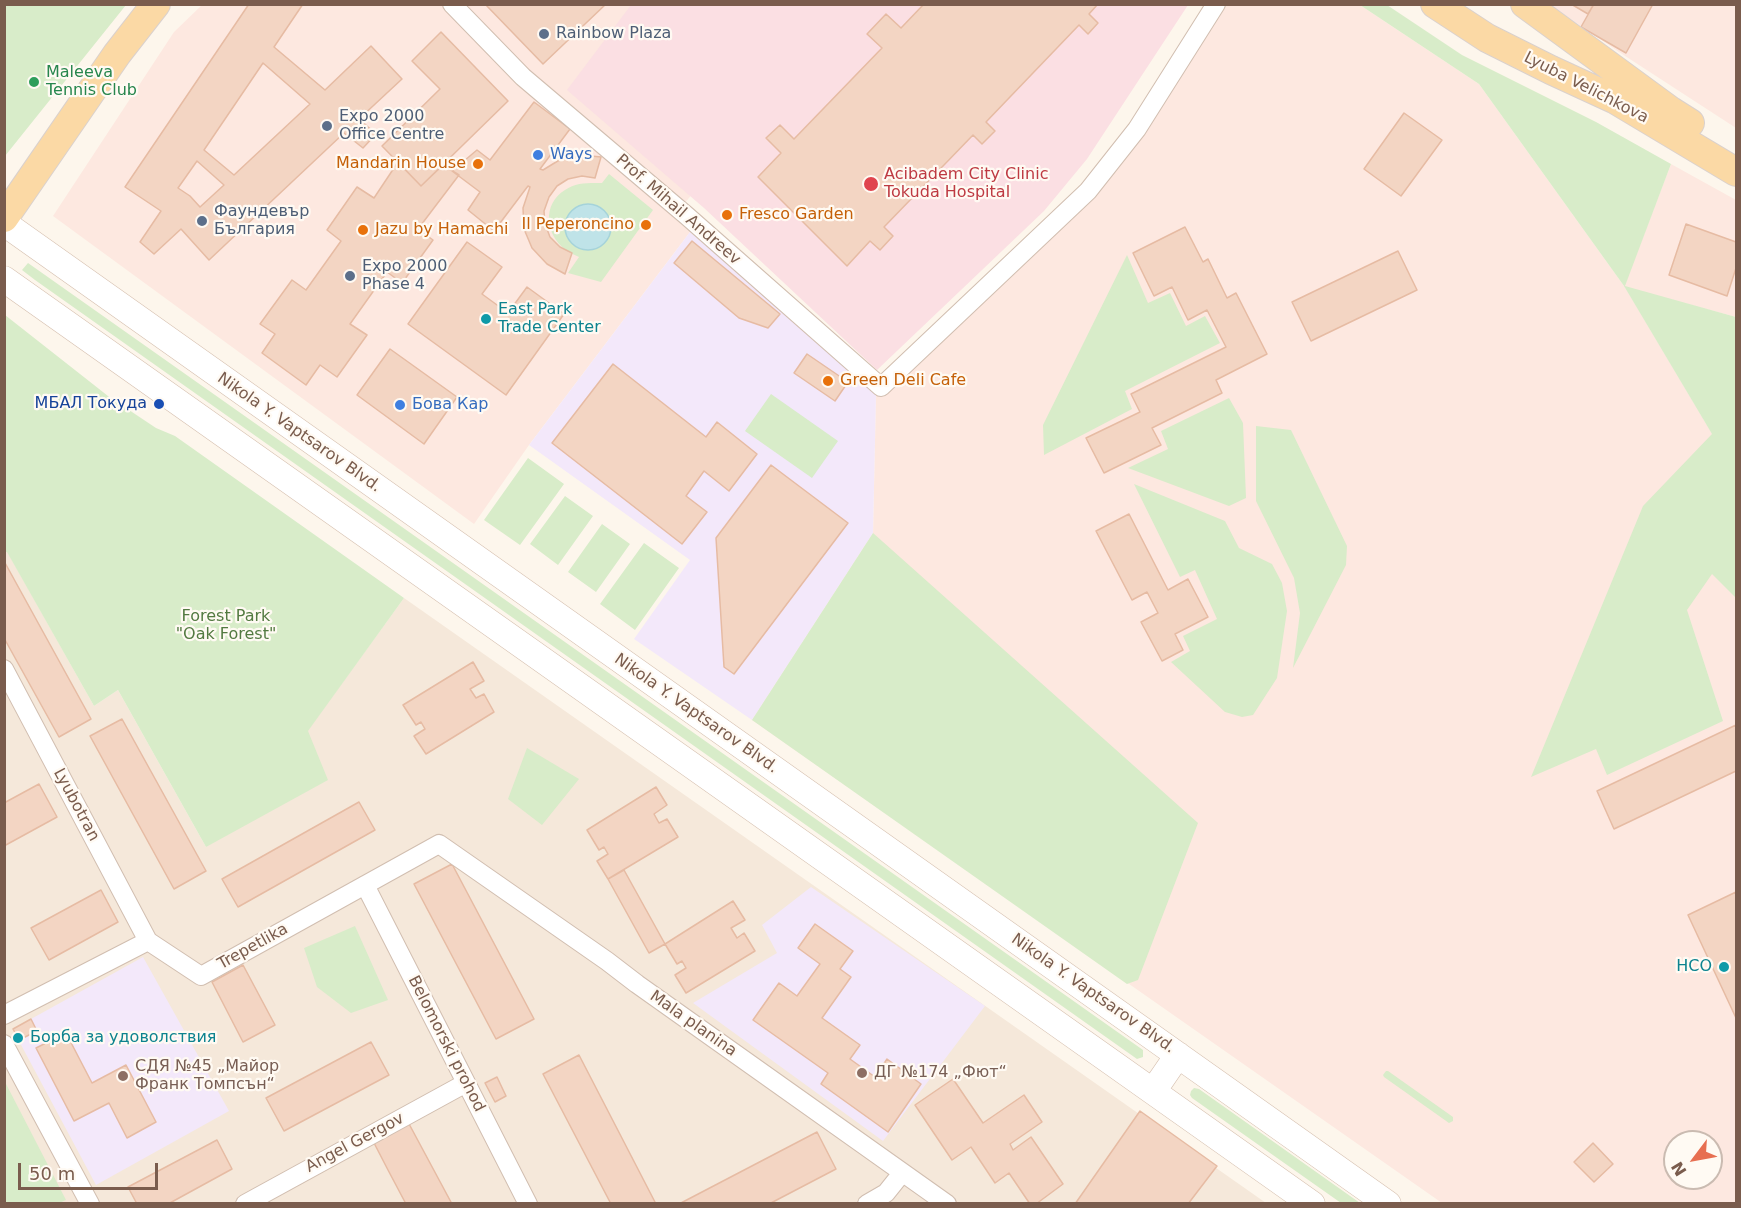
<!DOCTYPE html>
<html>
<head>
<meta charset="utf-8">
<style>
  body { margin:0 }
  #map { position:relative; width:1741px; height:1208px; overflow:hidden; background:#fdf6ec; font-family:"DejaVu Sans",sans-serif }
  canvas { display:block }
  .frame { position:absolute; inset:0; border:6px solid #7a5c4d; pointer-events:none }
  .north { position:absolute; left:1663px; top:1130px; width:60px; height:60px; box-sizing:border-box; background:#fffaf3; border:2px solid #cabbb1; border-radius:50%; rotate:238deg; font-size:16px; font-weight:700; line-height:24px; text-align:center; color:#7a5c4d }
  .north::after { content:''; display:block; margin:auto; width:21px; height:27px; background:#e76f51; clip-path:polygon(50% 0,100% 100%,50% 72%,0 100%) }
  .scale { position:absolute; left:18px; top:1163px; width:140px; height:27px; box-sizing:border-box; border:3px solid #7a5c4d; border-top:0; padding-left:8px; font-size:18px; line-height:21px; white-space:nowrap; color:#7a5c4d; -webkit-text-stroke:4px #fffaf3; paint-order:stroke }
</style>
</head>
<body>
<div id="map">
<canvas width="1741" height="1208"></canvas>
<div class="frame"></div>
<div class="north">N</div>
<div class="scale">50 m</div>
</div>
<script>
const c = document.querySelector('canvas').getContext('2d');
c.lineJoin = 'round';
function paint(path, color) {
  c.fillStyle = color;
  c.fill(path, 'evenodd');
}
function strokePath(path, color, width, dash) {
  c.strokeStyle = color;
  c.lineWidth = width;
  c.lineCap = dash ? 'butt' : 'round';
  c.setLineDash(dash || []);
  c.stroke(path);
}
function drawText(font, color, halo, rows, align = 'center') {
  c.font = font + ' "DejaVu Sans",sans-serif';
  c.lineWidth = 4.5;
  c.setLineDash([]);
  c.textBaseline = 'middle';
  c.strokeStyle = halo;
  c.fillStyle = color;
  for (const [text, x, y, turn = 0] of rows) {
    c.save();
    c.translate(x, y);
    c.rotate((+turn || 0) * Math.PI / 180);
    c.textAlign = isNaN(turn) ? turn : align;
    if (halo) c.strokeText(text, 0, 0);
    c.fillText(text, 0, 0);
    c.restore();
  }
}
paint(new Path2D(`
  M7,551l87,155 24,-16 88,157 101,-116 97,-133 862,605h-1261l-1,-651z`), '#f5e8da');
paint(new Path2D(`
  M202,5h526l39,100 -94,112 17,15 -161,213 -55,79 -421,-308 121,-184z
  M1227,5h133l119,79 145,202 47,-122 65,36v117l-111,-30 111,187v729h-294l-690,-483 121,-187 3,-139 225,-215 51,-66zM1675,1142h36v36h-36z
  M1550,5h186v123l-117,-76z`), '#fde8e0');
paint(new Path2D(`
  M690,232l186,162 -3,139 -121,187 -118,-81 56,-79 -161,-115z
  M811,887l174,119 -102,135 -190,-138 84,-50 -15,-28z
  M143,957l86,154 -133,74 -77,-144 18,-10 -6,-12z`), '#f3e8fa');
paint(new Path2D(`
  M631,5h557l-101,154 -43,52 -167,159 -173,-162 -137,-118z`), '#fbdfe3');
paint(new Path2D(`
  M5,4l121,1 -121,151 -1,-151z
  M1360,5h27l75,50 134,67 75,42 -46,122 111,31v281l-24,-24 -25,36 36,111 -116,54 -11,-26 -65,28 112,-271 69,-72 -88,-148 -145,-202z
  M609,174l44,36 -52,72 -33,-9 11,-16c-4,-2 -9,-4 -13,-7 -21,-15 -24,-46 -1,-60 11,-8 25,-7 37,-7z
  M1127,255l21,48 22,-10 16,33 19,-10 15,27 -95,48 7,18 -88,46 -1,-30z
  M28,263l1115,787v7l-6,2 -1102,-779 -13,-10z
  M5,315l103,81 48,32 19,8 229,162 -96,133 20,49 -122,67 -88,-157 -24,16 -87,-154h-2z
  M771,394l67,47 -26,37 -67,-47z
  M1229,398l14,25 3,75 -17,8 -101,-38 40,-19 -7,-18z
  M1256,426l35,4 56,116 -1,19 -53,103 7,-55 -6,-35 -38,-77z
  M528,458l36,26 -44,61 -36,-25z
  M1134,484l91,37 14,27 33,16 10,19 5,28 -10,67 -24,37 -11,2 -17,-5 -54,-50 19,-11 -7,-15 34,-17 -22,-49 -15,7z
  M565,496l28,20 -35,49 -28,-21z
  M602,524l28,20 -34,48 -28,-20z
  M873,533l325,290 -60,157 -11,4 -375,-264z
  M644,543l35,25 -44,62 -35,-26z
  M527,748l52,31 -37,46 -34,-26z
  M355,926l33,74 -37,13 -34,-26 -13,-39z
  M1386,1071h2l65,46v4l-4,2 -65,-46 -1,-2z
  M4,1080l62,120 -7,3h-54z
  M1194,1088l5,1 161,114h-19l-149,-105 -2,-3 1,-4z`), '#d8ecc9');
const water = new Path2D(`
  M565 227a23 23 0 1 1 46 0a23 23 0 1 1-46 0Z`);
paint(water, '#bfe3e8');
strokePath(water, '#a5d3da', 1.5);
const building = new Path2D(`
  M249,4h54l-29,43 51,43 46,-44 31,33 -43,40 17,15 -13,14 -19,-15 -135,127 -28,-31 -27,25 -14,-12 21,-31 -36,-24zM263,63l47,41 -76,71 -30,-25zM197,161l27,24 -24,22 -10,-11 -12,-8z
  M485,4h121l-63,60z
  M924,4h174l-9,10 9,9 -10,11 -9,-9 -93,97 9,9 -13,13 -9,-9 -89,92 9,9 -13,14 -10,-9 -23,25 -89,-89 23,-24 -15,-15 14,-13 14,14 88,-91 -15,-14 19,-20 15,14z
  M1571,4h23l-6,10z
  M1594,4h59l-27,49 -45,-26z
  M441,32l67,69 -87,85 -39,-40 58,-57 -28,-28z
  M534,102l36,27 -30,40 3,1 18,-11 20,-4 20,2 -6,21 -13,-2 -14,3 -11,7 -8,11 -5,14 1,13 5,13 10,10 12,6 -7,21 -18,-10 -15,-16 -8,-19 -1,-21 7,-21 -2,-1 -34,45 -26,-21 12,-18 -28,-21 25,-21 13,10z
  M1404,113l38,27 -41,56 -37,-27z
  M398,162l23,24 22,-21 16,10 -41,54 15,11 -31,43 -15,-11 -37,52 17,11 -30,42 -17,-12 -14,20 -44,-32 13,-19 -15,-10 32,-44 14,10 35,-49 -14,-11 30,-43 17,11z
  M1686,224l50,18v26l-9,28 -58,-21z
  M1185,227l18,35 5,-3 19,39 9,-5 31,61 -51,26 6,13 -70,35 9,17 -57,28 -18,-35 54,-26 -9,-18 95,-47 -19,-37 -19,10 -16,-33 -18,9 -21,-43z
  M692,241l88,73 -12,14 -29,-10 -65,-55z
  M467,242l35,25 -20,27 26,19 19,-26 37,27 -58,81 -98,-71z
  M1398,251l19,39 -106,51 -19,-39z
  M390,349l67,48 -33,47 -67,-49z
  M807,354l41,28 -13,19 -41,-28z
  M613,364l93,73 11,-15 40,32 -28,37 -25,-20 -18,25 21,16 -25,32 -130,-101z
  M771,465l77,58 -114,151 -10,-7 -8,-129z
  M1129,514l39,76 20,-11 20,38 -33,17 8,16 -21,11 -21,-39 17,-9 -11,-21 -15,8 -36,-69z
  M4,561l87,158 -32,18 -55,-99z
  M473,662l11,19 -14,8 6,9 8,-4 10,18 -68,42 -12,-18 11,-7 -4,-7 -5,3 -13,-20z
  M122,719l84,152 -32,18 -84,-153z
  M1736,725v46l-122,58 -17,-38z
  M39,784l18,33 -53,29v-43z
  M656,787l11,18 -13,9 5,9 8,-4 11,18 -70,42 -11,-18 11,-7 -4,-7 -5,3 -12,-20z
  M359,802l16,28 -137,77 -16,-28z
  M452,864l82,155 -38,20 -82,-155z
  M624,870l41,74 -16,9 -41,-74z
  M101,890l17,32 -69,38 -18,-32z
  M1736,892v126l-48,-103z
  M733,901l12,19 -14,8 6,10 7,-5 11,18 -69,42 -11,-18 11,-7 -4,-7 -5,3 -12,-20z
  M815,924l38,27 -13,18 11,8 -29,41 38,27 -10,14 25,18 12,-18 34,25 -33,48 -67,-48 7,-11 -75,-53 26,-37 18,13 23,-32 -22,-16z
  M243,965l32,60 -32,17 -31,-60z
  M31,1019l6,12 -18,9 -6,-11z
  M66,1033l26,50 34,-18 30,57 -29,16 -18,-35 -35,18 -38,-73z
  M371,1042l18,33 -105,56 -18,-33z
  M579,1055l77,149h-45l-68,-130z
  M497,1077l9,19 -11,6 -10,-19z
  M953,1079l30,44 41,-28 18,27 -32,22 3,6 18,-13 32,47 -27,20h-6l-21,-31 -14,10 -24,-36 -19,13 -37,-55z
  M1140,1111l77,55 -29,38h-113z
  M408,1122l44,82h-46l-18,-34 -15,-29z
  M817,1132l19,37 -67,35h-90z
  M217,1140l15,29 -64,35h-31l-9,-17z
  M1593,1143l20,21 -19,18 -20,-20z`);
paint(building, '#f3d5c3');
strokePath(building, '#e6bba3', 1.5);
const street = new Path2D(`
  M452,4l71,73 164,139 194,171 207,-196 49,-62 79,-125
  M4,669l144,272 53,35 238,-132 168,117 30,23 310,220
  M365,885l163,319
  M4,1015l144,-74
  M4,1044l86,160
  M245,1204l221,-121
  M867,1204l19,-11 16,-20`);
const secondary = new Path2D(`
  M4,223l1384,981
  M4,279l1308,925
  M1154,1090l24,-35`);
const primary = new Path2D(`
  M1435,4l52,34 64,32 63,29 122,73
  M1525,4l146,107 19,12
  M4,218l113,-164 39,-50`);
strokePath(street, '#d1beb0', 20);
strokePath(secondary, '#d6c0b0', 27);
strokePath(primary, '#dad1cd', 30);
strokePath(street, '#fff', 18);
strokePath(secondary, '#fff', 26);
strokePath(primary, '#fbd9a5', 28);
for (const [x, y, r, color] of [
  [544,34,6,"#5c6f8a"],
  [34,82,6,"#2e9e5b"],
  [327,126,6,"#5c6f8a"],
  [538,155,6,"#3f7fe0"],
  [478,164,6,"#e8710a"],
  [871,184,8,"#e0444e"],
  [727,215,6,"#e8710a"],
  [202,221,6,"#5c6f8a"],
  [646,225,6,"#e8710a"],
  [363,230,6,"#e8710a"],
  [350,276,6,"#5c6f8a"],
  [486,319,6,"#0f9aa8"],
  [828,381,6,"#e8710a"],
  [159,404,6,"#1a4fb4"],
  [400,405,6,"#3f7fe0"],
  [1724,967,6,"#0f9aa8"],
  [18,1038,6,"#0f9aa8"],
  [862,1073,6,"#8d6e63"],
  [123,1076,6,"#8d6e63"]
]) {
  const dot = new Path2D();
  dot.arc(x, y, r, 0, 2 * Math.PI);
  c.fillStyle = color;
  c.fill(dot);
  strokePath(dot, '#fffaf3', 2);
}
drawText('16px', '#4e5e75', '#fffaf3', [
  ["Rainbow Plaza",556,34],
  ["Expo 2000",339,117],
  ["Office Centre",339,135],
  ["Фаундевър",214,212],
  ["България",214,230],
  ["Expo 2000",362,267],
  ["Phase 4",362,285]
], 'left');
drawText('16px', '#27864d', '#fffaf3', [
  ["Maleeva",46,73],
  ["Tennis Club",46,91]
], 'left');
drawText('16px', '#7a5c4d', '#fffaf3', [
  ["Lyuba Velichkova",1586,88,27],
  ["Prof. Mihail Andreev",678,210,41],
  ["Nikola Y. Vaptsarov Blvd.",299,433,35],
  ["Nikola Y. Vaptsarov Blvd.",696,714,35],
  ["Lyubotran",76,805,62],
  ["Trepetlika",253,947,-29],
  ["Nikola Y. Vaptsarov Blvd.",1093,994,35],
  ["Mala planina",693,1024,35],
  ["Belomorski prohod",446,1044,63],
  ["Angel Gergov",355,1143,-28]
]);
drawText('16px', '#366cbe', '#fffaf3', [
  ["Ways",550,155],
  ["Бова Кар",412,405]
], 'left');
drawText('16px', '#c56008', '#fffaf3', [
  ["Mandarin House",466,164,"right"],
  ["Fresco Garden",739,215],
  ["Il Peperoncino",634,225,"right"],
  ["Jazu by Hamachi",375,230],
  ["Green Deli Cafe",840,381]
], 'left');
drawText('16px', '#be3a42', '#fffaf3', [
  ["Acibadem City Clinic",884,175],
  ["Tokuda Hospital",884,193]
], 'left');
drawText('16px', '#0d838f', '#fffaf3', [
  ["East Park",498,310],
  ["Trade Center",498,328],
  ["НСО",1712,967,"right"],
  ["Борба за удоволствия",30,1038]
], 'left');
drawText('16px', '#164399', '#fffaf3', [
  ["МБАЛ Токуда",147,404]
], 'right');
drawText('16px', '#537a41', '#fffaf3', [
  ["Forest Park",226,617],
  ["\"Oak Forest\"",226,635]
]);
drawText('16px', '#785e54', '#fffaf3', [
  ["СДЯ №45 „Майор",135,1067],
  ["Франк Томпсън“",135,1085],
  ["ДГ №174 „Фют“",874,1073]
], 'left');
</script>
</body>
</html>
